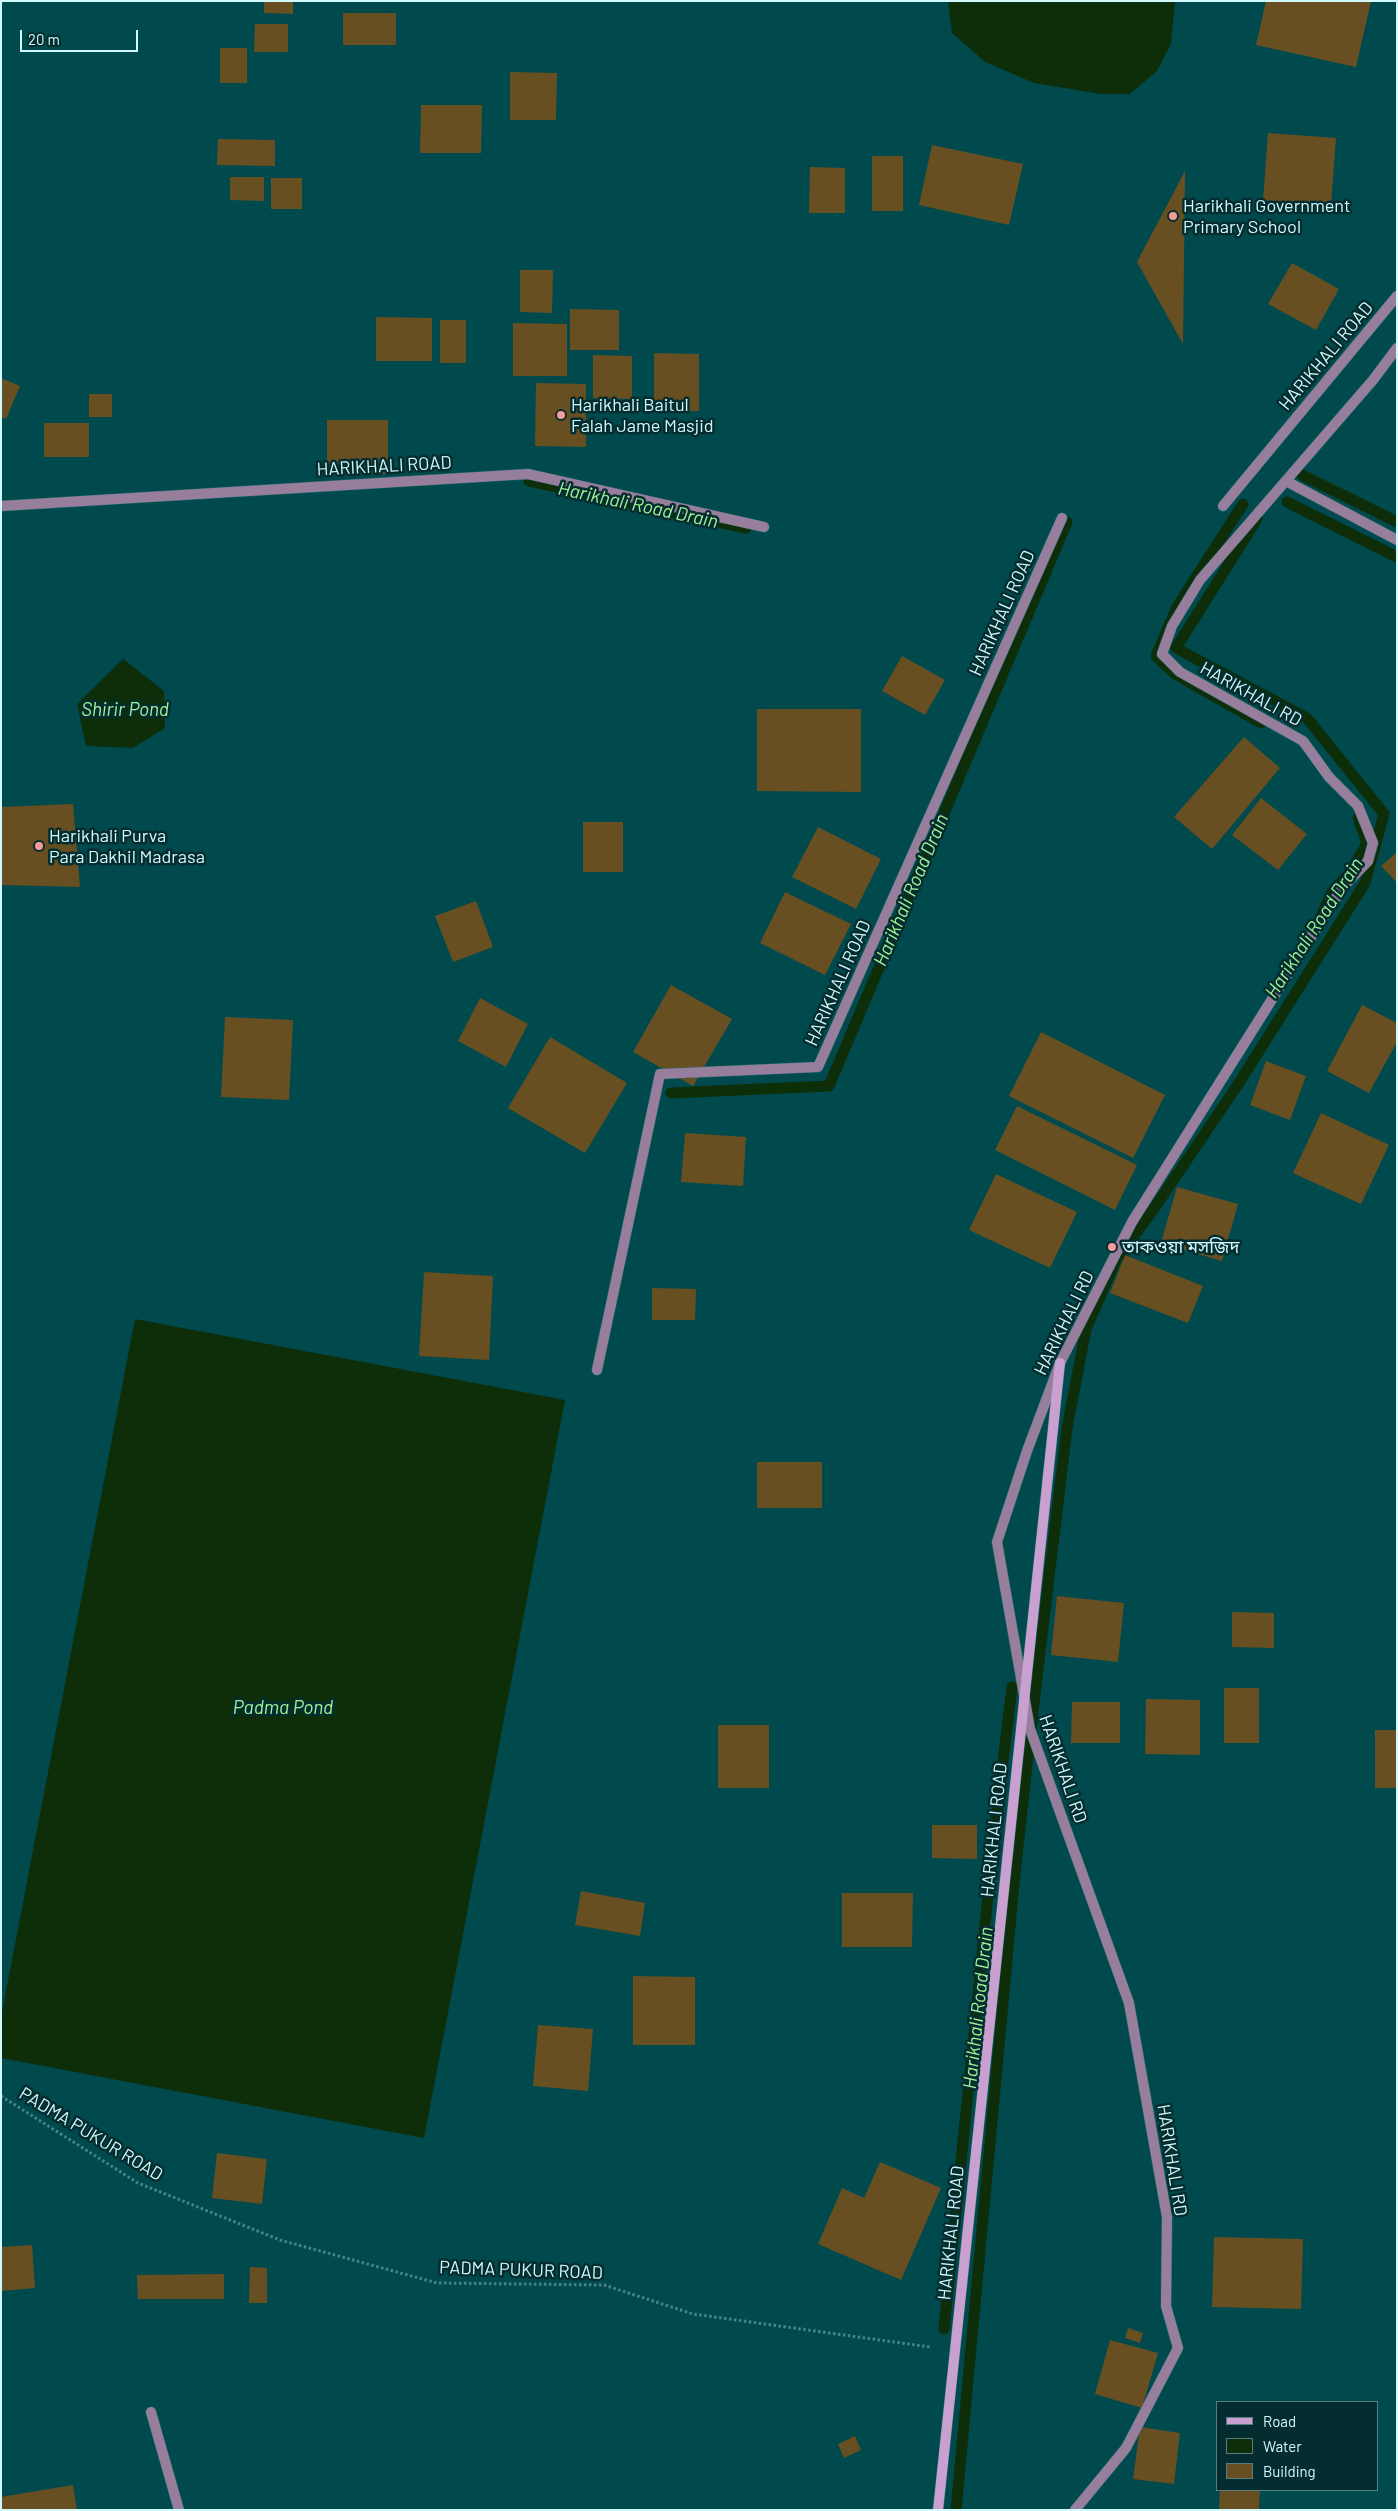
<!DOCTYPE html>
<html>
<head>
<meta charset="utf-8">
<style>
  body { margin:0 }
  #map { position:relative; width:1398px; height:2511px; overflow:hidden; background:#004a4e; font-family:Barlow,sans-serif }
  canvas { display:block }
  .frame { position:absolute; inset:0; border:2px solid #d2fafd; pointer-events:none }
  .legend { position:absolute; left:1216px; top:2401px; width:162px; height:90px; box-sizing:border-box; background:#052d2f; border:1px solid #577f81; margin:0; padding:6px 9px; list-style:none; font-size:15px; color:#d2fafd }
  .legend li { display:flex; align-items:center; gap:10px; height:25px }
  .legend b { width:25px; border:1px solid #577f81 }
  .scale { position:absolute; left:20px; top:30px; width:118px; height:22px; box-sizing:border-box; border:2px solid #d2fafd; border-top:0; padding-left:6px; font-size:15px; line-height:18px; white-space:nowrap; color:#d2fafd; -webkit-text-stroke:4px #052d2f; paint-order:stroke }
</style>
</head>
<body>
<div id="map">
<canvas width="1398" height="2511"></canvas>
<div class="frame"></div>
<ul class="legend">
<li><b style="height:6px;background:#c9a1d1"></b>Road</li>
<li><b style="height:14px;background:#0e2e09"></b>Water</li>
<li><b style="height:14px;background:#674f21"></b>Building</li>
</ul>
<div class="scale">20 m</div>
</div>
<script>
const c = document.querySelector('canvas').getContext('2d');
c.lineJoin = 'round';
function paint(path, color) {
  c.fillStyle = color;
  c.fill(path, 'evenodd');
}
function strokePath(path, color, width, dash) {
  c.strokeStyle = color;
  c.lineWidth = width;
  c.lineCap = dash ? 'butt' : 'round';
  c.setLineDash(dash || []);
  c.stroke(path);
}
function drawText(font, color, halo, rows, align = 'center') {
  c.font = font + ' Barlow,"Noto Sans Bengali",sans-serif';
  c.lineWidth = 5;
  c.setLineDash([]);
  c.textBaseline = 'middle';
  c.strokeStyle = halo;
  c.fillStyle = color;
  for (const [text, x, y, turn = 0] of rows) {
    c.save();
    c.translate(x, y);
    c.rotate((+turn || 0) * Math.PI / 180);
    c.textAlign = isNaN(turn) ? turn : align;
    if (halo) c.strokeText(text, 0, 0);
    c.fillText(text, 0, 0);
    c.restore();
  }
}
paint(new Path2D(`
  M948,1h227l-4,43 -14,27 -27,23h-29l-67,-11 -49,-21 -33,-29z
  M123,659l41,32 1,37 -32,20 -47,-2 -9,-42z
  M135,1319l430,81 -141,738 -423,-80v-41z`), '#0e2e09');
strokePath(new Path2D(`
  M1302,475l95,47
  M529,481l217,47
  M1287,502l110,55
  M1243,504l-66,103 -21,49 19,18 86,49
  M1321,916l11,-24 19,-21 16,-28 -9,-25
  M671,1093l158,-7 238,-564
  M944,2329l50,-493 18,-149
  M956,2510l59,-637 18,-162 34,-283 19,-99 30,-69 35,-47 86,-127 128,-203 19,-69 -77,-96 -131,-70 81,-129`), '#0e2e09', 11);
paint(new Path2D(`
  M264,1h29v13l-29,-1z
  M1266,1h105l-15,66 -100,-22z
  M343,13h53v32h-53z
  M255,24h33v28h-34z
  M220,48h27v35h-27z
  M510,72l47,1 -1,47h-46z
  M421,105h61l-1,48h-61z
  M1268,133l68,5 -5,67 -68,-5z
  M218,139l57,1v26l-58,-1z
  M932,145l91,19 -14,61 -90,-20z
  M872,156h31v55h-31z
  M810,167l35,1v45h-36z
  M1185,171l-2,173 -46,-82z
  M230,177h34v24l-34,-1z
  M271,178h31v31h-31z
  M1292,263l47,26 -23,41 -48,-26z
  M520,270h33l-1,43 -32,-1z
  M570,309l49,1v40h-49z
  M376,317l56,1v43h-56z
  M440,320h26v43h-26z
  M513,323l54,1v52h-54z
  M654,353l45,1v57h-45z
  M593,355l39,1v43l-39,-1z
  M1,378l19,8 -14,33 -5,-2z
  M536,383l50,1v63l-51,-1z
  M89,394h23v23h-23z
  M327,420h61v54h-61z
  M44,423h45v34h-45z
  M902,656l43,24 -20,35 -43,-24z
  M757,709h104v83l-104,-1z
  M1244,737l36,31 -68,81 -38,-32z
  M1261,798l46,36 -29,36 -46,-35z
  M73,804l7,83 -79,-2v-78z
  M583,822h40v50h-40z
  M818,827l63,32 -25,50 -64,-32z
  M1397,852v31l-16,-17z
  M785,892l66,32 -26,51 -65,-32z
  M476,901l17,46 -40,15 -18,-46z
  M671,985l61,34 -39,67 -60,-34z
  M480,998l48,26 -22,43 -48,-26z
  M1362,1005l35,18v19l-28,51 -42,-22z
  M225,1017l68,3 -4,80 -68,-3z
  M1041,1032l124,63 -32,63 -124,-62z
  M550,1037l77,46 -42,70 -77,-45z
  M1266,1061l40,15 -16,44 -40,-15z
  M1017,1106l120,59 -22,45 -120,-60z
  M1321,1113l68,32 -28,59 -68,-31z
  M685,1133l61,4 -3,49 -62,-4z
  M996,1174l81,38 -27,56 -81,-38z
  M1177,1187l61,17 -16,57 -61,-18z
  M1125,1255l78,31 -15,37 -78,-30z
  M424,1272l69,4 -4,84 -70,-4z
  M652,1288l44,1 -1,31h-43z
  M757,1462h65v46h-65z
  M1057,1596l67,7 -6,59 -67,-7z
  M1232,1612l42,1v35l-42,-1z
  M1224,1688h35v55h-35z
  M1146,1699l54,1v55l-55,-1z
  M1072,1702h48v41h-49z
  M718,1725h51v63h-51z
  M1375,1730h22v58h-22z
  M932,1825h45v34l-45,-1z
  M581,1891l64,12 -5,33 -65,-11z
  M842,1893h71l-1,54h-70z
  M633,1976l62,1v68h-62z
  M538,2025l55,4 -5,62 -55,-5z
  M217,2153l50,6 -5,45 -50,-6z
  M880,2162l61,26 -40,92 -83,-36 24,-56 22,10z
  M1214,2237l89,2 -2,70 -89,-2z
  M32,2245l3,43 -34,3v-44z
  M250,2267l17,1v35h-18z
  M224,2274v25h-86l-1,-24z
  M1128,2328l15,5 -3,10 -15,-5z
  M1110,2340l48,13 -16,55 -47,-14z
  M1140,2427l40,6 -6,51 -41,-5z
  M855,2436l6,14 -17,8 -6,-14z
  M73,2485l4,25h-76v-13z
  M1220,2490h40l-1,20h-40z`), '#674f21');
const tertiary = new Path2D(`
  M1286,481l111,59
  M1,506l527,-32 236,53
  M1223,506l174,-210
  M597,1370l63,-296 158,-7 244,-549
  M151,2412l28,98
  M1075,2510l51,-62 52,-100 -12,-42 1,-89 -38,-214 -99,-274 -33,-187 30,-91 33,-88 72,-141 210,-334 26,-27 5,-18 -15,-37 -29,-29 -26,-36 -123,-69 -18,-18 10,-28 28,-46 173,-200 24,-32`);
const secondary = new Path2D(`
  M938,2510l122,-1147`);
strokePath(tertiary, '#266a6e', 11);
strokePath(secondary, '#266a6e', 11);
strokePath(new Path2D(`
  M1,2096l137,87 142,57 157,43 167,2 89,29 237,33`), '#468488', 3, [2.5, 2.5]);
strokePath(tertiary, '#987e9d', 10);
strokePath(secondary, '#c9a1d1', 10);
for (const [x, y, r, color] of [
  [1173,216,5,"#f59b99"],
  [561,415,5,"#f59b99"],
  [39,846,5,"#f59b99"],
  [1112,1247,5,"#f59b99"]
]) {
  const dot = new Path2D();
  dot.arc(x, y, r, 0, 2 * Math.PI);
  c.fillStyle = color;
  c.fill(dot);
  strokePath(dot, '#052d2f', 2);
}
drawText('18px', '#d2fafd', '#052d2f', [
  ["Harikhali Government",1183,206],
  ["Primary School",1183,227],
  ["Harikhali Baitul",571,405],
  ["Falah Jame Masjid",571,426],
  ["Harikhali Purva",49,836],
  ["Para Dakhil Madrasa",49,857],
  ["তাকওয়া মসজিদ",1122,1247]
], 'left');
drawText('18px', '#d2fafd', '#052d2f', [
  ["HARIKHALI ROAD",1326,356,-50],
  ["HARIKHALI ROAD",384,466,-3],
  ["HARIKHALI ROAD",1002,613,-66],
  ["HARIKHALI RD",1251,694,29],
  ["HARIKHALI ROAD",838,983,-66],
  ["HARIKHALI RD",1064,1323,-64],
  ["HARIKHALI RD",1063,1769,71],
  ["HARIKHALI ROAD",994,1830,-84],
  ["PADMA PUKUR ROAD",91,2134,31],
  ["HARIKHALI RD",1172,2160,81],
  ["HARIKHALI ROAD",951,2233,-84],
  ["PADMA PUKUR ROAD",521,2270,2]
]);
drawText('italic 19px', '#a1f294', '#052d2f', [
  ["Harikhali Road Drain",638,505,12],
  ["Shirir Pond",125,710],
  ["Harikhali Road Drain",911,890,-67],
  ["Harikhali Road Drain",1314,928,-57],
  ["Padma Pond",283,1708],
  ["Harikhali Road Drain",978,2008,-84]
]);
</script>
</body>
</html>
